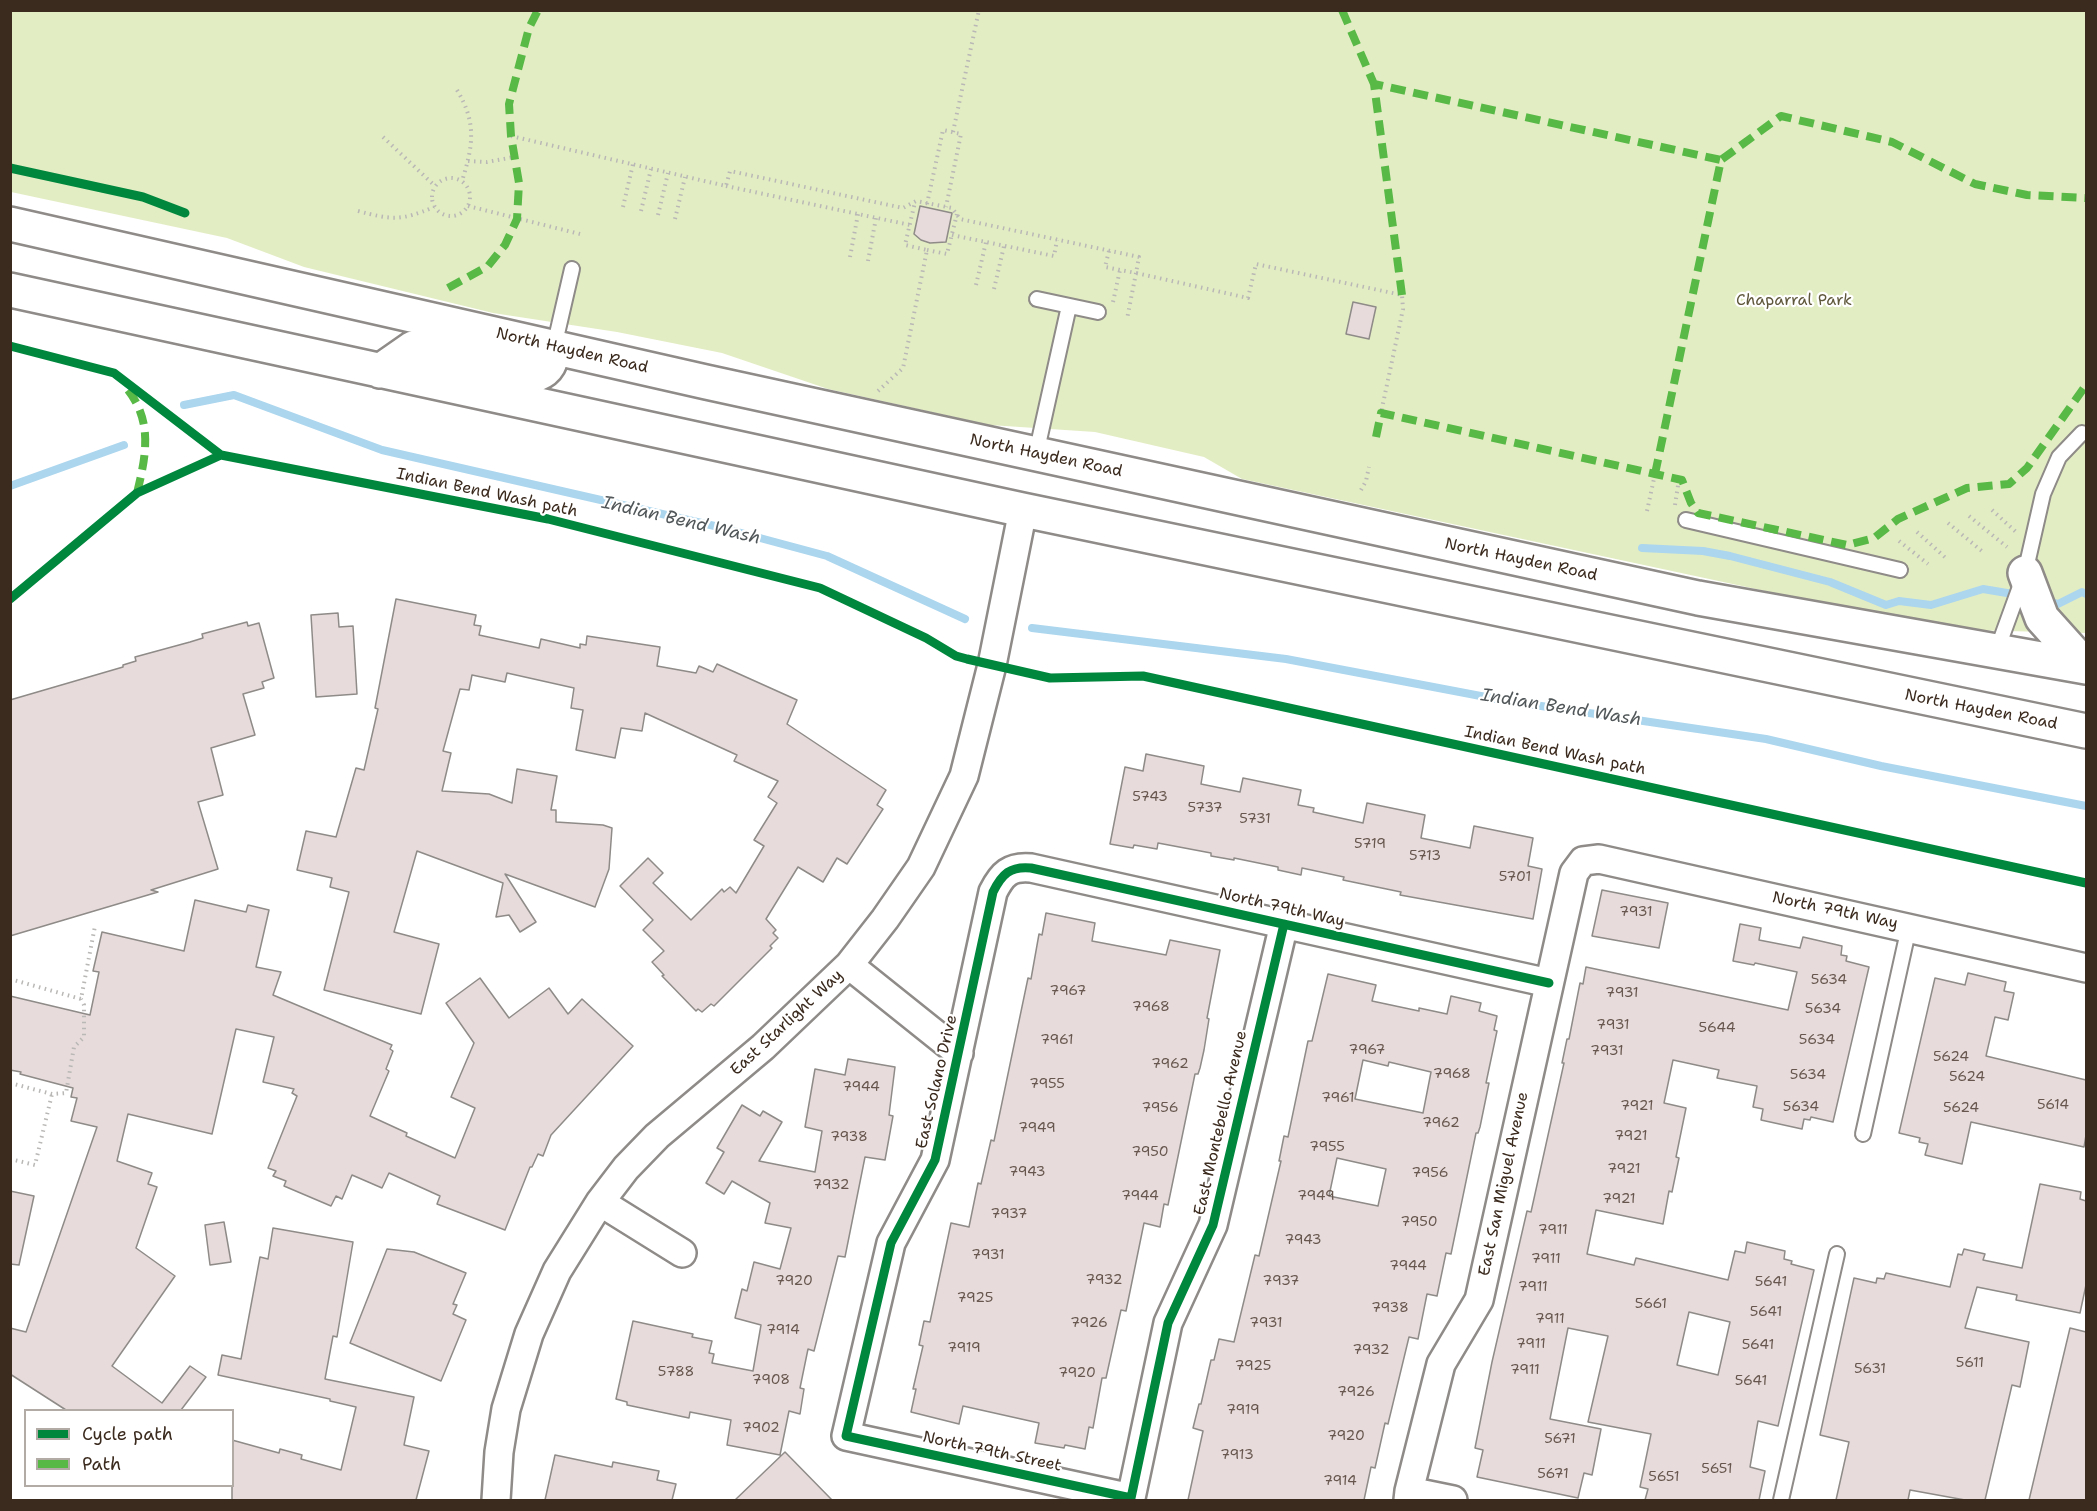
<!DOCTYPE html>
<html>
<head>
<meta charset="utf-8">
<style>
  body { margin:0 }
  #map { position:relative; width:2097px; height:1511px; overflow:hidden; background:#fff; font-family:"Shantell Sans",sans-serif }
  canvas { display:block }
  .frame { position:absolute; inset:0; border:12px solid #3b2a1e; pointer-events:none }
  .legend { position:absolute; left:24px; top:1409px; width:210px; height:78px; box-sizing:border-box; background:#fff; border:2px solid #b1aaa5; margin:0; padding:8px 10px; list-style:none; font-size:18px; color:#3b2a1e }
  .legend li { display:flex; align-items:center; gap:12px; height:30px }
  .legend b { width:30px; border:2px solid #b1aaa5 }
</style>
</head>
<body>
<div id="map">
<canvas width="2097" height="1511"></canvas>
<div class="frame"></div>
<ul class="legend">
<li><b style="height:8px;background:#00873e"></b>Cycle path</li>
<li><b style="height:8px;background:#58b947"></b>Path</li>
</ul>
</div>
<script>
const c = document.querySelector('canvas').getContext('2d');
c.lineJoin = 'round';
function paint(path, color) {
  c.fillStyle = color;
  c.fill(path, 'evenodd');
}
function strokePath(path, color, width, dash) {
  c.strokeStyle = color;
  c.lineWidth = width;
  c.lineCap = dash ? 'butt' : 'round';
  c.setLineDash(dash || []);
  c.stroke(path);
}
function drawText(font, color, halo, rows, align = 'center') {
  c.font = font + ' "Shantell Sans",sans-serif';
  c.lineWidth = 4.5;
  c.setLineDash([]);
  c.textBaseline = 'middle';
  c.strokeStyle = halo;
  c.fillStyle = color;
  for (const [text, x, y, turn = 0] of rows) {
    c.save();
    c.translate(x, y);
    c.rotate((+turn || 0) * Math.PI / 180);
    c.textAlign = isNaN(turn) ? turn : align;
    if (halo) c.strokeText(text, 0, 0);
    c.fillText(text, 0, 0);
    c.restore();
  }
}
paint(new Path2D(`
  M11,11h2075v622l-119,-3 -155,-29 -570,-122 -38,-22 -109,-25 -105,-7 -162,-36 -106,-36 -105,-21 -124,-19 -189,-46 -77,-29 -216,-46z`), '#e3edc3');
strokePath(new Path2D(`
  M184,405l50,-10 148,55 337,77 108,29 138,63
  M10,486l114,-41
  M1642,548l61,3 27,5 100,26 56,23 13,-4 32,4 52,-16 36,6
  M2045,601l13,3 24,-12 4,2
  M1032,628l254,31 221,42 259,38 115,27 205,40`), '#abd6ee', 8);
const building = new Path2D(`
  M920,206l32,7 -6,29 -16,1 -9,-3 -7,-6z
  M1353,302l23,5 -7,32 -23,-5z
  M396,599l80,16 -2,10 7,1 -2,9 60,13 2,-9 39,9v-4l6,1 1,-9 73,11 -3,19 39,7 3,-7 14,6 4,-8 80,36 -10,24 99,66 -9,15 6,4 -36,55 -10,-6 -14,24 -25,-15 -32,52 10,11 -3,3 5,5 -8,8 2,2 -58,58 -3,-2 -9,8 -4,-3 -2,2 -34,-35 2,-1 -12,-13 12,-11 -21,-21 10,-10 -33,-34 28,-28 15,15 -10,10 38,37 31,-31 2,3 6,-5 6,6 28,-47 -10,-6 23,-37 -9,-6 10,-16 -44,-20 3,-6 -92,-42 -3,18 -21,-3 -6,30 -39,-8 7,-40 -12,-2 3,-20 -67,-15 -2,9 -33,-7 -3,15 -9,-1 -17,62 8,2 -9,38 47,3 23,9 5,-34 40,7 -6,34h5v12l47,3 9,3 -3,41 -14,38 -90,-33 31,48 -16,10 -11,-17 -13,2 7,-34 -86,-32 -23,81 45,12 -18,70 -97,-24 25,-98 -19,-5 2,-9 -35,-8 9,-39 30,6 20,-69 8,2 14,-61 -3,-1z
  M338,613l1,14 14,-1 4,68 -41,3 -5,-82z
  M247,622l1,4 11,-3 15,55 -12,4 2,6 -21,6 12,41 -44,13 12,47 -25,7 20,67 -67,21 7,2 -148,44v-236l113,-33v-2l13,-4 -1,-4 55,-15 13,-4 -1,-4z
  M1146,754l58,12 -3,18 39,8 3,-14 58,12 -3,15 16,3 -1,4 50,11 4,-20 58,12 -4,23 49,10 4,-22 59,12 -5,28 14,3 -9,50 -133,-24 1,-3 -58,-12 1,-3 -42,-9 -1,7 -23,-5v-3l-44,-9v2l-23,-4v-3l-53,-10 -1,6 -23,-4 -1,3 -23,-4 15,-77 18,4z
  M1602,890l66,13 -9,45 -67,-12z
  M195,900l51,12 2,-7 21,5 -13,57 25,5 -8,23 119,50 -2,4 3,2 -7,18 3,2 -19,45 37,17 -1,3 49,22 20,-50 -24,-11 23,-54 -28,-40 34,-25 29,40 40,-30 19,26 14,-15 51,47 -82,89 -8,21 -5,-2 -6,13h-2l-25,63 -68,-26 3,-8 -51,-23 -7,15 -30,-13 -10,24 -6,-3 -5,10 -47,-20 2,-5 -13,-5 3,-5 -8,-3 29,-72 -5,-3 2,-4 -31,-7 11,-45 -38,-8 -24,105 -84,-20 -11,47 35,12 -4,11 9,3 -21,61 39,28 -63,90 50,37 28,-37 16,11 -25,33h-115l-56,-36v-46l16,4 71,-205 -26,-6 6,-23 -6,-1 2,-9 -53,-14 1,-2 -11,-2v-74l80,19 9,-43 -6,-1 9,-39 82,19z
  M1046,913l49,10 -3,18 74,14 4,-15 50,10 -13,68 2,1 -5,31 -4,18 -2,6h-3l-27,131 -4,-1 -4,23 -16,-4 -18,88 -5,-1 -15,68h-4l-9,50 -4,-1 -4,22 -20,-4 -1,3 -29,-5 4,-20 -76,-17 -4,18 -48,-12 5,-23h-3l10,-43 -4,-1 5,-24 6,1 21,-99 18,4 9,-44 3,1 10,-44 3,1 34,-163 3,1 8,-45 3,1z
  M1740,924l21,4 -2,12 41,8 3,-11 39,9 -1,9 6,1 -1,5 23,6 -36,155 -22,-5 -1,3 -6,-1 -2,10 -41,-9 2,-11 -10,-2 4,-21 -40,-8 2,-8 -46,-10 -9,43 22,5 -10,49 3,1 -7,34 -3,-1 -6,33 -67,-14 -9,44 47,11 2,-7 92,22 7,-29 10,2 2,-11 38,9 -1,8 8,2 -1,3 23,6 -36,156 -20,-5 -8,46 15,4 -6,29h-114l3,-11 -8,-2 11,-53 -63,-12 20,-86 -40,-8 -18,91 51,10 -9,46 -8,-2 -6,25 -101,-21 6,-27 -8,-2 17,-86 35,-151 4,1 33,-149h-2l5,-24h2l11,-56 3,1 3,-17 202,43 9,-38 -42,-9 -1,2 -21,-4zM1689,1312l41,10 -12,53 -41,-10z
  M1968,973l38,9 -2,9 10,2 -6,27 -13,-3 -9,39 100,24v55l-2,12 -113,-25 -9,42 -37,-9 3,-11 -9,-2 1,-4 -21,-5 36,-155 30,7z
  M1328,974l48,11 -4,16 47,10v-3l28,6 4,-18 30,7 -2,8 18,5 -3,14 3,1 -11,52h3l-9,44 -2,6h-2l-25,121 -5,-1 -9,43 -10,-2 -9,45 -9,-2 -21,87 -3,-1 -10,45 -4,-1 -7,33h-176l15,-69 -10,-3 6,-24h2l10,-44h3l5,-21 15,3 21,-87 4,1 22,-95h-2l5,-25 4,1 20,-96h4zM1363,1060l25,6 1,-4 42,10 -8,41 -68,-14zM1337,1158l49,11 -8,37 -49,-10z
  M848,1059l47,8 -6,48 4,1 -8,44 -20,-3 -20,100 -7,-1 -24,95 -6,-2 -8,39 4,1 -4,25 -11,-3 -9,44 -53,-10 4,-25 -41,-8 -1,6 -62,-13v-3l-11,-3 17,-78 60,13 -1,3 20,4 -3,12 5,1 -2,9 41,8 8,-46 -26,-7 7,-29 5,2 7,-29 26,7 11,-41 -26,-5 5,-20 -38,-22 -8,13 -18,-11 18,-31 -7,-4 25,-43 18,11 3,-5 19,11 -23,39 56,11 7,-41 -17,-4 10,-58 30,6z
  M2040,1184l41,8 -1,7 6,2v84l-6,28 -64,-13 1,-5 -40,-8 -12,41 64,14 -9,45 -8,-2 -27,115h-20l-55,-10 -2,10h-72l13,-58 -29,-7 34,-157 22,5 1,-5 7,1 2,-6 64,14 8,-33 4,1 2,-6 21,5 -2,6 39,8z
  M10,1191l24,5 -15,69 -9,-1z
  M224,1222l7,40 -21,3 -5,-40z
  M273,1228l80,14 -16,95 -4,-1 -8,43 89,18 -10,48 25,6 -13,49h-184v-60l47,13 1,-4 22,6 -1,4 40,11 15,-63 -26,-6v-2l-112,-24 4,-20 19,4 19,-102 8,2z
  M387,1249l27,3 52,21 -13,31 4,1 -4,9 13,6 -25,61 -91,-38z
  M2070,1328l16,4v168h-57z
  M785,1452l47,48h-97z
  M555,1455l57,12 1,-5 46,9 -2,9 19,4 -4,16h-127z`);
paint(building, '#e7dbdb');
strokePath(building, '#8e8b88', 1.5);
const lane = new Path2D(`
  M1037,299l61,13
  M554,347l18,-78
  M1036,454l33,-148
  M1686,520l214,50
  M1997,650l28,-77 18,-79 16,-37 23,-24
  M1863,1134l46,-207
  M1781,1500l56,-246`);
const street = new Path2D(`
  M1284,924l-71,301 -45,98 -37,175 -285,-62 45,-193 44,-83 58,-268c9,-18 17,-26 38,-24l518,115
  M849,965l110,88
  M600,1202l82,51
  M1409,1491l44,9
  M496,1500l3,-48 7,-43 23,-75 28,-63 43,-69 26,-34 31,-32 106,-89 86,-82 36,-46 36,-52 43,-91 28,-111 31,-155
  M1408,1500l1,-9 32,-127 38,-64 95,-427 9,-12 16,-2 487,109`);
const secondary = new Path2D(`
  M10,224l696,158 992,216 388,69
  M10,290l1013,220 1063,221
  M380,371l33,-23 124,26c13,-5 14,-14 17,-27
  M2025,573l17,45 44,49`);
strokePath(lane, '#8e8b88', 18);
strokePath(street, '#8e8b88', 32);
strokePath(secondary, '#8e8b88', 38);
strokePath(new Path2D(`
  M457,90c20,33 16,56 5,91
  M953,132l26,-122
  M511,136l215,50 4,-15 173,37 13,-7 36,7 8,11 179,38 -3,16 112,25 8,-34 146,31 1,14 -22,104
  M383,137l52,49
  M468,161l19,1 27,-5
  M432 197a19 19 0 1 1 38 0a19 19 0 1 1-38 0Z
  M726,186l184,39
  M927,204l16,-74 18,4 -15,73
  M468,206l112,28
  M623,207l10,-43
  M358,211c34,9 43,10 76,-4
  M641,211l10,-42
  M658,215l10,-42
  M675,219l10,-42
  M952,235l102,21 3,-16
  M927,250l20,4 10,-40
  M1109,251l-4,16 31,6 -9,46
  M850,257l8,-43
  M868,261l8,-43
  M976,285l10,-43
  M994,289l10,-43
  M1113,302l7,-32
  M878,391l25,-23 24,-118 -22,-5 10,-43
  M1361,490l5,-9 3,-14
  M1675,505l4,-26
  M1992,510l24,22
  M1647,511l8,-37
  M1969,516l38,31
  M1948,523l35,29
  M1917,532l31,28
  M1899,541l29,23
  M10,979l71,20 14,-73
  M10,1083l42,11 14,-1 8,-46 10,-10v-32l-3,-6
  M10,1159l25,6 17,-71`), '#b9b8b6', 4, [1.5, 4.5]);
strokePath(lane, '#fff', 14);
strokePath(street, '#fff', 27);
strokePath(secondary, '#fff', 33);
strokePath(new Path2D(`
  M1342,10l32,74
  M448,288l40,-22 17,-21 12,-26 2,-36 -8,-47 -2,-32 20,-76 9,-18
  M1402,295l-28,-211 347,76
  M128,390c25,32 18,66 9,103
  M1376,437l5,-24 274,61 27,6 9,23 7,10 149,32 27,-7 24,-19 69,-31 42,-4 18,-16 59,-83
  M1655,474l66,-314 60,-44 111,26 83,42 52,11 59,3`), '#58b947', 8, [15, 8]);
strokePath(new Path2D(`
  M10,168l133,29 42,16
  M10,346l104,27 107,82 327,64 272,69 106,50 30,18 11,3 83,19 93,-2 943,207
  M10,599l127,-106 84,-38
  M1284,924l-71,301 -45,98 -37,175 -285,-62 45,-193 44,-83 58,-268c9,-18 17,-26 38,-24l518,115`), '#00873e', 9);
drawText('14px', '#66564d', null, [
  ["5743",1150,797],
  ["5737",1205,808],
  ["5731",1255,819],
  ["5719",1370,844],
  ["5713",1425,856],
  ["5701",1515,877],
  ["7931",1636,912],
  ["5634",1829,980],
  ["7967",1068,991],
  ["7931",1622,993],
  ["7968",1151,1007],
  ["5634",1823,1009],
  ["7931",1613,1025],
  ["5644",1717,1028],
  ["7961",1057,1040],
  ["5634",1817,1040],
  ["7967",1367,1050],
  ["7931",1607,1051],
  ["5624",1951,1057],
  ["7962",1170,1064],
  ["7968",1452,1074],
  ["5634",1808,1075],
  ["5624",1967,1077],
  ["7955",1047,1084],
  ["7944",861,1087],
  ["7961",1338,1098],
  ["5614",2053,1105],
  ["7921",1637,1106],
  ["5634",1801,1107],
  ["7956",1160,1108],
  ["5624",1961,1108],
  ["7962",1441,1123],
  ["7949",1037,1128],
  ["7921",1631,1136],
  ["7938",849,1137],
  ["7955",1327,1147],
  ["7950",1150,1152],
  ["7921",1624,1169],
  ["7943",1027,1172],
  ["7956",1430,1173],
  ["7932",831,1185],
  ["7944",1140,1196],
  ["7949",1316,1196],
  ["7921",1619,1199],
  ["7937",1009,1214],
  ["7950",1419,1222],
  ["7911",1553,1230],
  ["7943",1303,1240],
  ["7931",988,1255],
  ["7911",1546,1259],
  ["7944",1408,1266],
  ["7932",1104,1280],
  ["7920",794,1281],
  ["7937",1281,1281],
  ["5641",1771,1282],
  ["7911",1533,1287],
  ["7925",975,1298],
  ["5661",1651,1304],
  ["7938",1390,1308],
  ["5641",1766,1312],
  ["7911",1550,1319],
  ["7926",1089,1323],
  ["7931",1266,1323],
  ["7914",783,1330],
  ["7911",1531,1344],
  ["5641",1758,1345],
  ["7919",964,1348],
  ["7932",1371,1350],
  ["5611",1970,1363],
  ["7925",1253,1366],
  ["5631",1870,1369],
  ["7911",1525,1370],
  ["5788",676,1372],
  ["7920",1077,1373],
  ["7908",771,1380],
  ["5641",1751,1381],
  ["7926",1356,1392],
  ["7919",1243,1410],
  ["7902",761,1428],
  ["7920",1346,1436],
  ["5671",1560,1439],
  ["7913",1237,1455],
  ["5651",1717,1469],
  ["5671",1553,1474],
  ["5651",1664,1477],
  ["7914",1340,1481]
]);
drawText('16px', '#5f573b', '#fff', [
  ["Chaparral Park",1794,301]
]);
drawText('16px', '#3b2a1e', '#fff', [
  ["North Hayden Road",572,351,13],
  ["North Hayden Road",1046,456,12],
  ["Indian Bend Wash path",487,493,12],
  ["North Hayden Road",1521,560,12],
  ["North Hayden Road",1981,710,11],
  ["Indian Bend Wash path",1555,751,12],
  ["North 79th Way",1282,908,13],
  ["North 79th Way",1835,911,12],
  ["East Starlight Way",787,1023,-43],
  ["East Solano Drive",937,1082,-77],
  ["East Montebello Avenue",1221,1123,-77],
  ["East San Miguel Avenue",1504,1184,-78],
  ["North 79th Street",992,1452,12]
]);
drawText('italic 18px', '#52585a', '#fff', [
  ["Indian Bend Wash",681,521,13],
  ["Indian Bend Wash",1561,708,9]
]);
</script>
</body>
</html>
